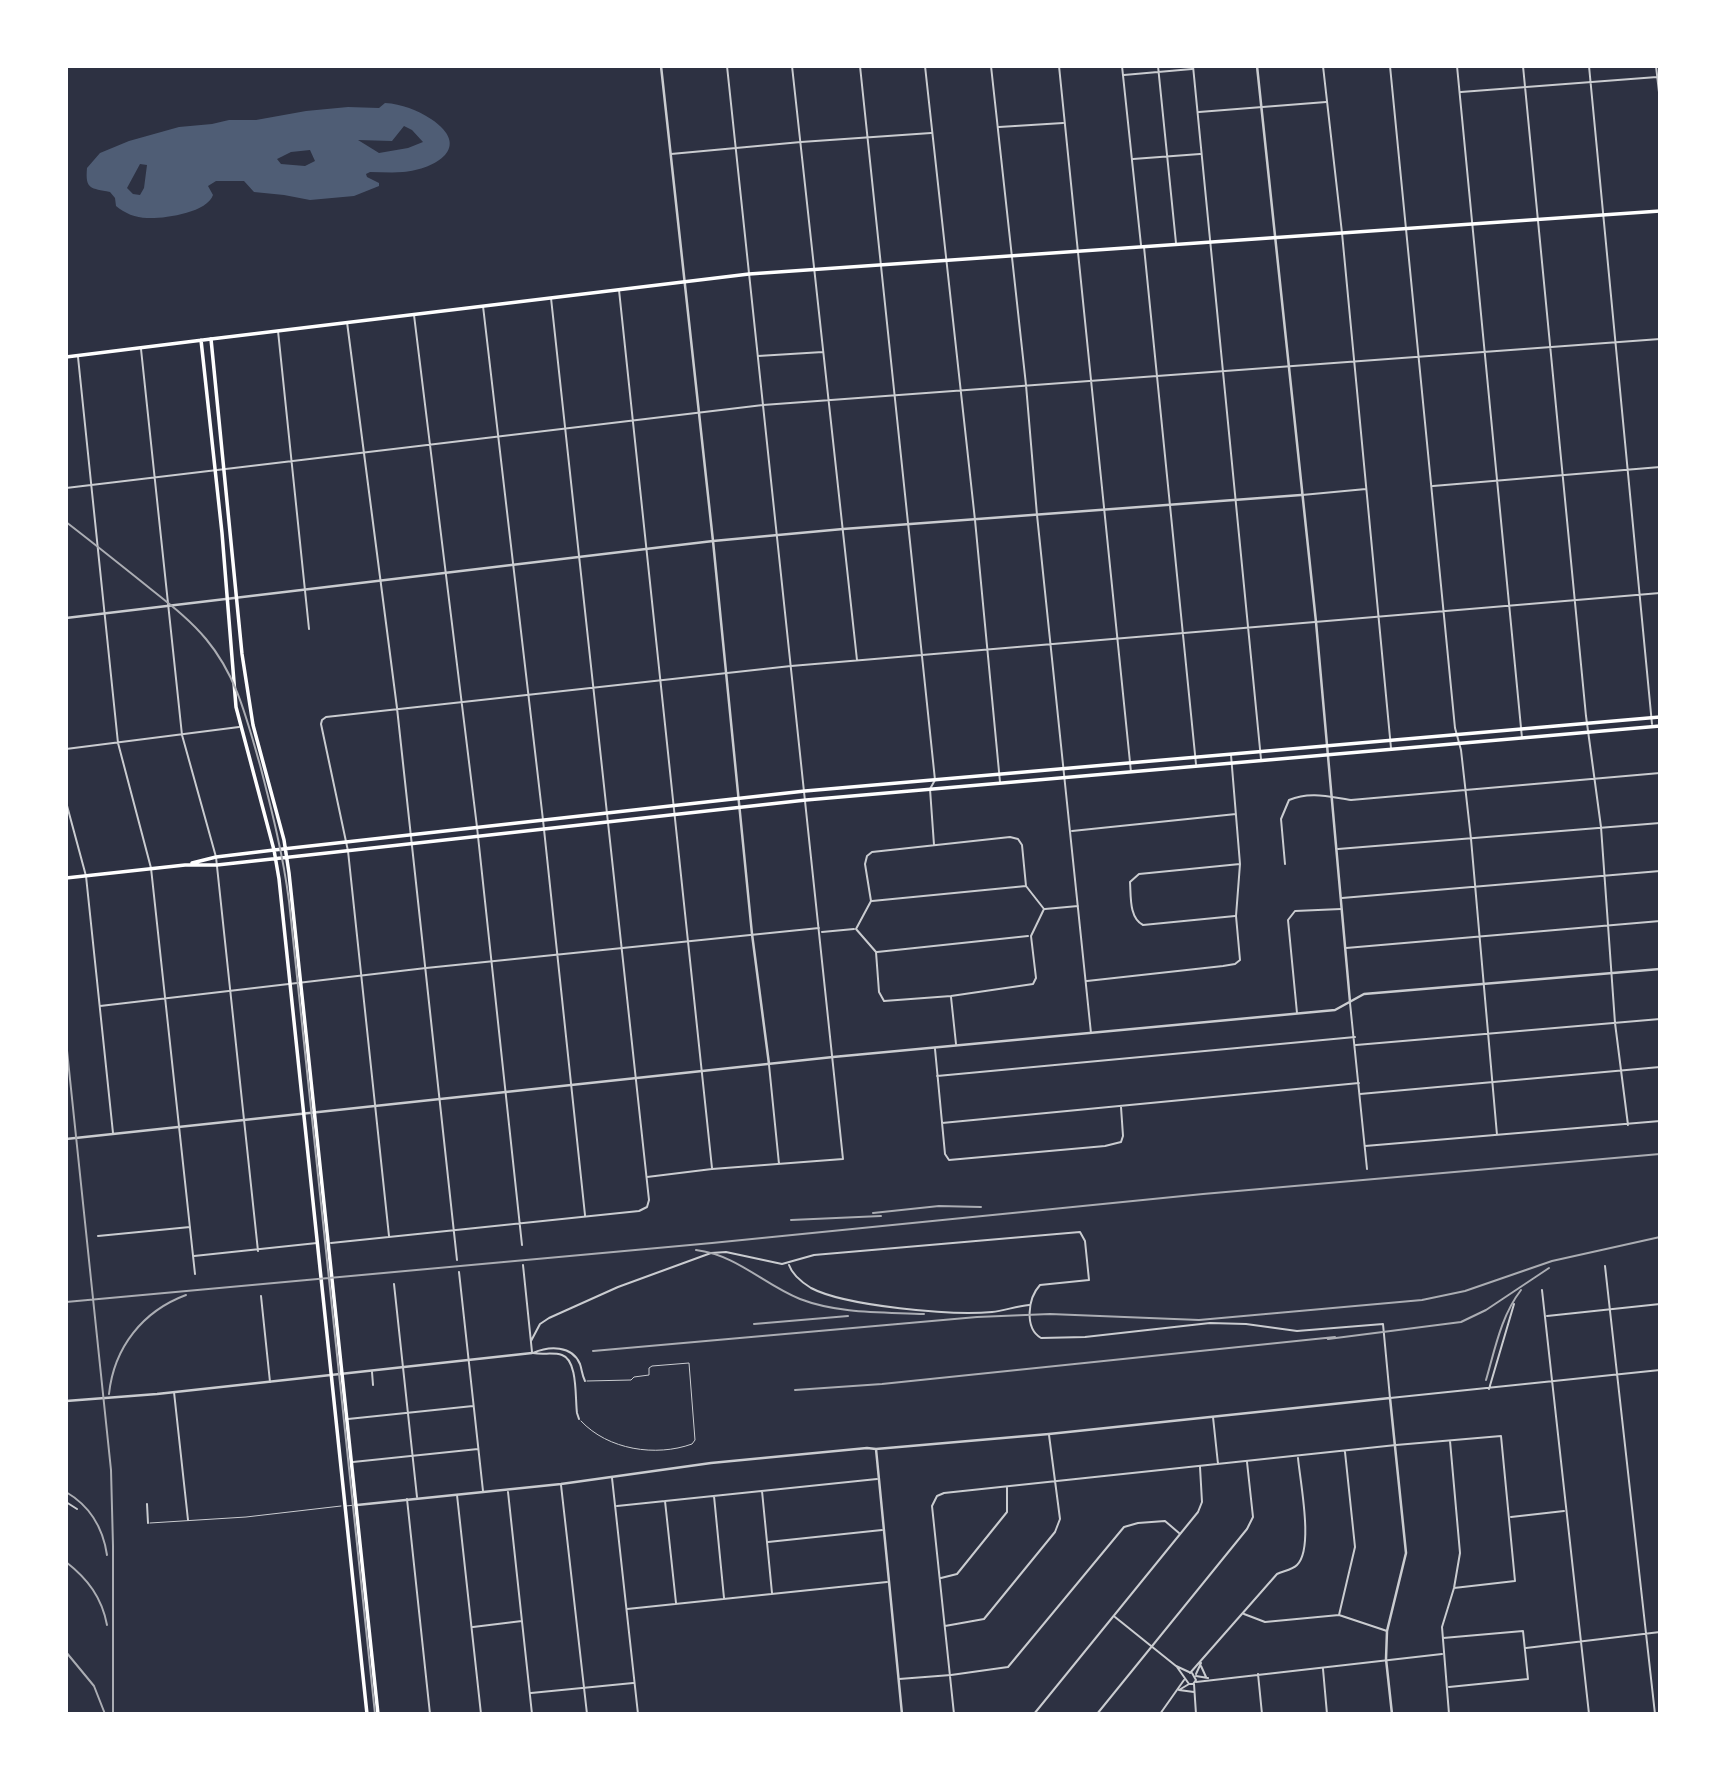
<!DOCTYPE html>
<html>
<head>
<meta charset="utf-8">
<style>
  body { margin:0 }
  #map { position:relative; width:1726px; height:1780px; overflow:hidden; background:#2d3142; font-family:"Libre Baskerville",serif }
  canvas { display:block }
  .frame { position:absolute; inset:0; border:68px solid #fff; pointer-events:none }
</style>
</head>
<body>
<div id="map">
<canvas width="1726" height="1780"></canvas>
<div class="frame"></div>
</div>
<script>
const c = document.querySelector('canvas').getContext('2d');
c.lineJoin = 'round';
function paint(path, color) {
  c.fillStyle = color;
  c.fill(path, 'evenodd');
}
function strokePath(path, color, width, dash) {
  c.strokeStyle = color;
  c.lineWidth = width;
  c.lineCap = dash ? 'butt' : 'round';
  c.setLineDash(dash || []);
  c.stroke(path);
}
paint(new Path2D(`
  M385,103c17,1 32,7 46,16 42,28 5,50 -28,53 -11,1 -22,0 -33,0l-4,2 1,3 12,6v3l-25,10 -44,4 -26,-5 -30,-3 -10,-11h-28l-8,5 5,9c-6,18 -50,24 -66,23 -11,0 -23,-5 -31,-12l-1,-8 -5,-6c-19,-4 -25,-2 -23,-24l13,-15 29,-12 50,-14 33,-3 17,-4h27l50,-9 42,-4 31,1zM404,126l8,4 11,12 -15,6 -29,5 -21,-13 34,1zM310,150l5,11 -10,5 -24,-2 -4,-5 14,-7zM140,164l7,1 -3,23 -4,7 -7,-1 -6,-6z`), '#4f5d75');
strokePath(new Path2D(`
  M581,1421c27,29 75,36 111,23l3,-4 -6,-77 -37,3 -3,2v7l-15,2 -3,3 -44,1
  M346,1506l9,-1
  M150,1523l96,-6 95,-11`), '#caccd0', 1);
strokePath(new Path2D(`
  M792,66l65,594
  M860,66l75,714 -5,9 4,56
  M925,66l50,454 25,262
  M991,66l35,319 11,130 54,518
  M1059,66l72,706
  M1122,66l19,179
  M1158,66l18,177
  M1193,66l68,693
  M1323,66l19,167 49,515
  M1390,66l65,662 6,22 10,89 26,296
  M1457,66l65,672
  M1523,66l63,650 15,111 14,196 13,102
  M1589,66l63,658
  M1656,66l4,35
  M1124,75l68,-6
  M1461,92l196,-15
  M1199,112l127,-10
  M999,127l64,-4
  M671,154l130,-12 130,-9
  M1133,159l67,-5
  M1144,247l52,517
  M619,290l93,878
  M483,306l60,514 42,395
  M414,315l63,512 45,418
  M347,322l50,386 60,552
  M278,331l31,298
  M141,349l41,386 34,122 42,394
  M758,356l65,-4
  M78,357l40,386 33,125 44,406
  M1433,486l227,-19
  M66,488l697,-83 897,-66
  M1302,495l64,-6
  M66,749l173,-22
  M66,802l20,74 27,257
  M1072,831l164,-17
  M1010,837l8,2 4,6 4,41 18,23 -13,27 5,42 -3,6 -82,12 -67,5 -5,-9 -3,-40 -20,-23 15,-28 -6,-37 2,-8 5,-4z
  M1338,849l322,-26
  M1285,864l-4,-45 8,-19c21,-9 41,-3 62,0l309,-27
  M1342,898l318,-27
  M872,901l154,-15
  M1045,909l33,-3
  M1235,916l-92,9c-14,-7 -12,-29 -13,-43l9,-8 101,-10
  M822,932l32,-3
  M1346,948l314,-27
  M877,952l151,-16
  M1087,981l136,-15 12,-2 5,-4 -4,-44 4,-52 -9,-109
  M951,997l5,47
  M1350,1003l17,166
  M100,1006l326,-38 393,-40
  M1297,1013l-9,-93 7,-9 46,-2
  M1356,1045l304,-26
  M935,1049l10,105 4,6 156,-14 16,-4 2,-6 -2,-29
  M769,1065l10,99
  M937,1076l418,-39
  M1360,1094l300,-27
  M942,1123l417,-40
  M1365,1146l295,-25
  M647,1177l65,-8 131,-10 -116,-1093
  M98,1236l92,-9
  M389,1236l-41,-385 -27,-127 1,-4 4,-3 465,-51 869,-73
  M331,1243l308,-32 8,-4 2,-7 -98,-902
  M194,1256l123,-13
  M523,1265l9,87
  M789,1265c3,9 14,18 22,23 34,18 142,28 181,24 12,-1 24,-6 37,-7
  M1605,1266l50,448
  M459,1272l24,219
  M394,1284l23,213
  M1542,1290l47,424
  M261,1296l9,86
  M1547,1316l113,-12
  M531,1341l9,-17 9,-6 69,-31 93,-34 15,-1 56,12 32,-9 266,-23 5,9 4,39 -49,5c-12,13 -16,43 1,53l44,-1 125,-14 36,1 51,7 86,-7 7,74 270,-28
  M533,1353c10,2 20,-1 29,2 16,5 13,44 15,58l2,6
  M533,1353c16,-7 39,-8 47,11 2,6 2,11 5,17
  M372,1372l1,13
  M1489,1389l25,-85
  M174,1392l14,128
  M1213,1417l5,47
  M348,1419l125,-13
  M353,1462l125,-13
  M612,1478l26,236
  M561,1485l26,229
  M762,1491l10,102
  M508,1492l24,222
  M457,1495l24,219
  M714,1496l10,102
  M407,1499l23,215
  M665,1501l11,102
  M66,1502l11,7
  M147,1504l1,19
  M617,1506l260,-27
  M1511,1517l53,-6
  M768,1542l114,-12
  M941,1578l16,-4 50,-62v-24
  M627,1609l260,-27
  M1244,1614l21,8 74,-7 48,16
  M1339,1615l16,-68 -10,-95
  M1115,1617l61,49 13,6
  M945,1626l39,-7 71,-87 5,-13 -11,-84
  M473,1627l49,-6
  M1443,1638l80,-7 5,48 -79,8
  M1526,1648l134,-16
  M1201,1666l5,11
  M1177,1667l12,17h4l3,-4 -4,-7
  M1323,1669l4,45
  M1190,1673l87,-99c6,-3 15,-4 20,-9 17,-16 3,-84 1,-107
  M1196,1674l5,-11
  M1258,1674l4,40
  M1196,1676l12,2
  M899,1679l52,-4 57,-8 116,-140 14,-4 27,-2 14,12
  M1196,1682l246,-28
  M1194,1684l2,30
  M1179,1690l15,2
  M1179,1690l10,-6
  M531,1693l102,-10
  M954,1714l-22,-208 5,-10 7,-3 452,-48 105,-9 14,145 -61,7
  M1034,1714l164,-202 4,-10 -2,-35
  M1097,1714l150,-185 6,-12 -6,-55
  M1160,1714l24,-34
  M1449,1714l-7,-87 12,-39 6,-35 -10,-112`), '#caccd0', 2);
strokePath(new Path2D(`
  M661,66l52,475 39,393 17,130
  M1257,66l59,556 34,380
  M66,618l647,-77 130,-12 458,-34
  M66,1139l767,-82 502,-47 29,-16 296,-25
  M66,1401l91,-7 375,-41
  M876,1449l26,265
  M357,1505l204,-21 150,-21 156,-15 9,1 173,-15 341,-36 16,155 -19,78 -1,28 6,55`), '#caccd0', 2.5);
strokePath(new Path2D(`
  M211,339l538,-65 911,-63`), '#fff', 3.5);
strokePath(new Path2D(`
  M201,340l21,193 14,174 38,143 5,29 88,835
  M66,357l145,-18 31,315 11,71 31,115 5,33 89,841
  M192,863l24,-6 58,-7 531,-59 855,-74
  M66,878l119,-13h32l110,-12 479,-53 854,-74`), '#fff', 3.5);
strokePath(new Path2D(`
  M66,522c26,20 51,40 76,60 22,18 46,35 64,57 31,37 41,81 54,126 12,46 23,90 29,136l86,813
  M66,1041l45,429 2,76v168
  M873,1213l66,-7 42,1
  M791,1220l90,-4
  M696,1250c41,5 67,34 104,49 39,15 83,13 124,15
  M66,1302l646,-59 491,-49 457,-40
  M754,1324l94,-8
  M1328,1339l133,-17 25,-12 63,-42
  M593,1351l384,-34 73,-3 149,6 223,-20 43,-9 87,-30 108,-24
  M1486,1380c9,-31 15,-64 35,-90
  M795,1390l87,-6 453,-47
  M109,1394c5,-47 34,-83 77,-99
  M66,1492c24,14 37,36 41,63
  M66,1562c22,17 36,36 41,63
  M66,1652l28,34 11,28`), '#abadb3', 2);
</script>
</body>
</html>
